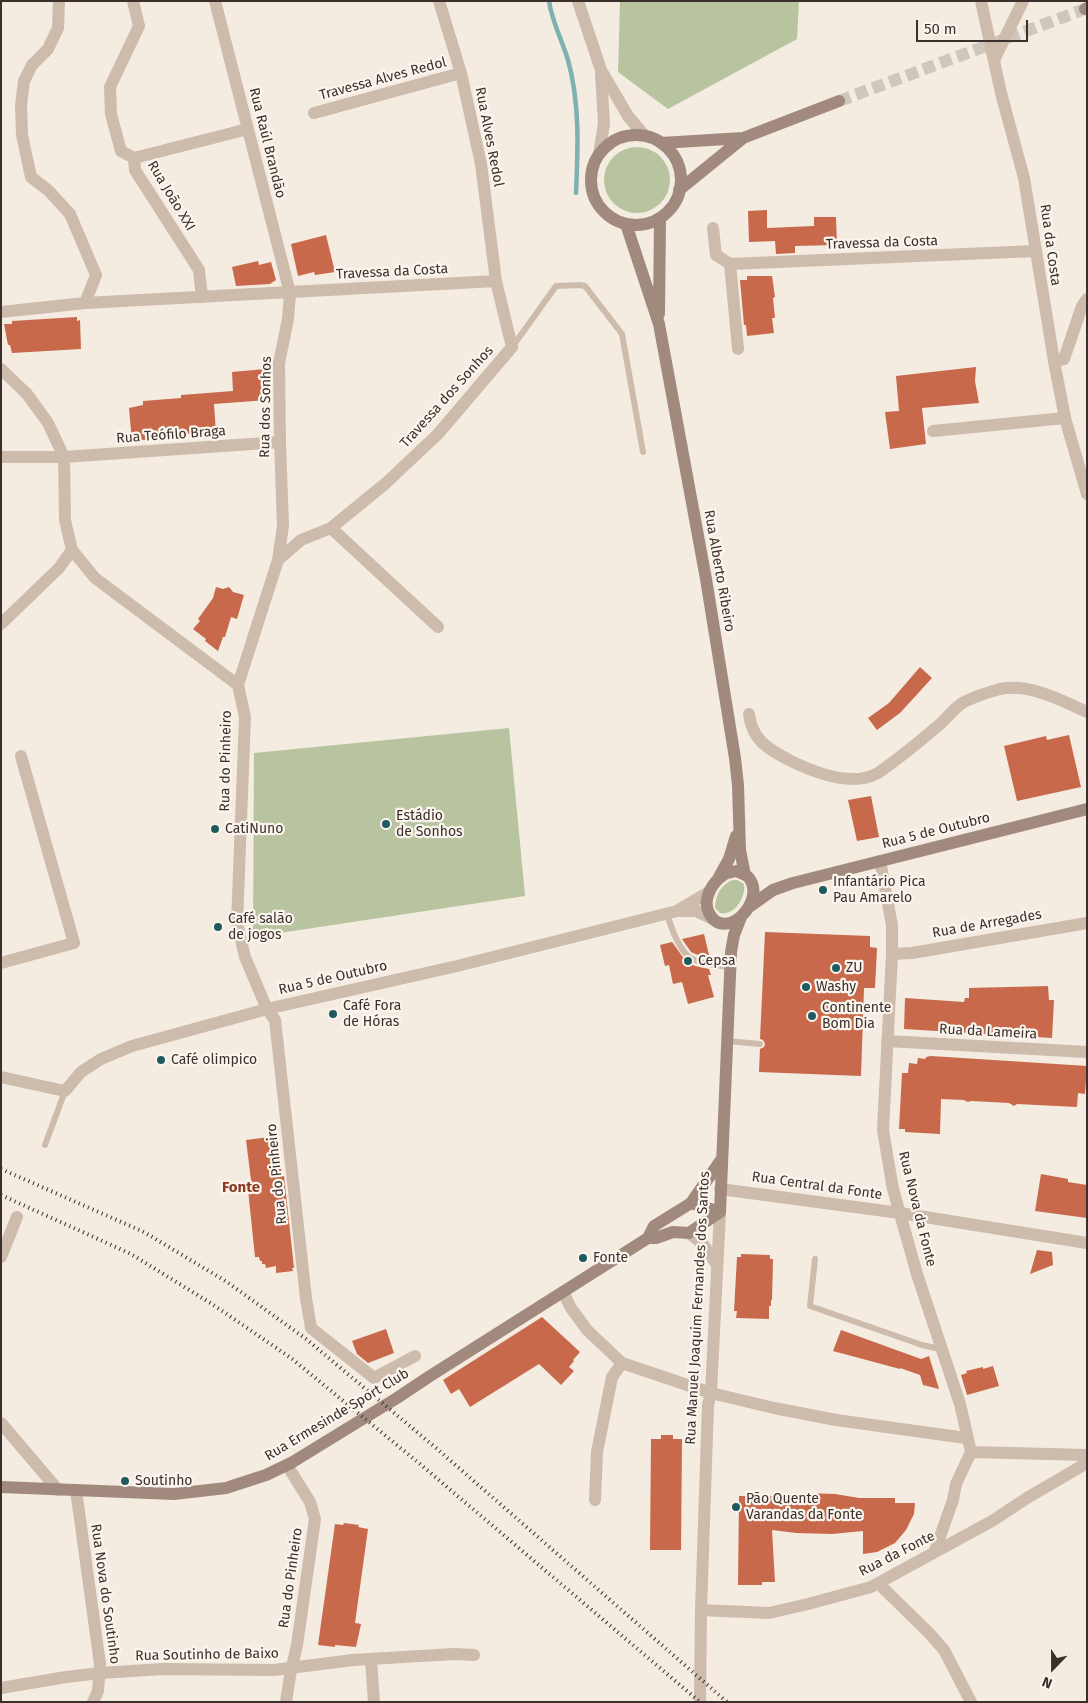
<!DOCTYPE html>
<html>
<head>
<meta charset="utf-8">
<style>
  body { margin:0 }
  #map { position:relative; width:1088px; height:1703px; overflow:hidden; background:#f4ebe1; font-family:"Fira Sans",sans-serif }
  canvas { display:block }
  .frame { position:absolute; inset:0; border:2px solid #3b302b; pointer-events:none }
  .north { position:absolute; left:1028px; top:1643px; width:50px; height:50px; -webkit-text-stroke:4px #fbf5ee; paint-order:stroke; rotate:202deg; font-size:14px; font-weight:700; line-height:20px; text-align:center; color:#3b302b }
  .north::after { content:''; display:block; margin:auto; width:18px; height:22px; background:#3b302b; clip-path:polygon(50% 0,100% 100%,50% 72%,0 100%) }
  .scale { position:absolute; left:916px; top:20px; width:112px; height:22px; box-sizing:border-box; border:2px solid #3b302b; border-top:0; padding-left:6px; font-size:15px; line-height:18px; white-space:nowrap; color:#3b302b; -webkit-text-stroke:4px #fbf5ee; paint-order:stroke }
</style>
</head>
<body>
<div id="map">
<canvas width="1088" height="1703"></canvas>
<div class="frame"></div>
<div class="north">N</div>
<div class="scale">50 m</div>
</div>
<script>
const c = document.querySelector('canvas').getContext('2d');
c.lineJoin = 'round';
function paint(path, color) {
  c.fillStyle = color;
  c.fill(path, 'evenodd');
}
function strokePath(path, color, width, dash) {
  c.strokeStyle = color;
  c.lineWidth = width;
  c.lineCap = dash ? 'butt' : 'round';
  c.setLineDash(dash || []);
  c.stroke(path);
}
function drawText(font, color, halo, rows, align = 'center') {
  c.font = font + ' "Fira Sans",sans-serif';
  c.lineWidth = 4.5;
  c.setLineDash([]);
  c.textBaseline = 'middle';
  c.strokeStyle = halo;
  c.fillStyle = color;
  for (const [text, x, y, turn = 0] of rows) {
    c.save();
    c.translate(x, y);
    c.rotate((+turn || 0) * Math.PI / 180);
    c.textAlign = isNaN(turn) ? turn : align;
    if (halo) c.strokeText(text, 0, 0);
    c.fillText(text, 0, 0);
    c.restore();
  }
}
paint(new Path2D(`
  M620,1h179l-2,38 -129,70 -50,-37z
  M604 180a33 33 0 1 1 66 0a33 33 0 1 1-66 0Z
  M509,728l16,168 -272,41 1,-184z
  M733,880h4l7,4c2,14 -10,32 -24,29l-5,-5c0,-12 6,-24 18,-28z`), '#b8c4a0');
strokePath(new Path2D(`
  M549,1c3,21 13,39 19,59 12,43 10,89 8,133`), '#7fb0b2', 4.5);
paint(new Path2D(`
  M767,210v18l47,-2v-9h22l1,28 -42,1v7l-19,1 -1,-13 -26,1 -1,-31z
  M326,235l9,37 -20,3 -1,-3 -16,4 -7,-32z
  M258,261l1,4 12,-3 5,18 -6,4 -34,2 -4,-19z
  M747,276h25l3,21 -2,1 2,20h-3l2,15 -27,3 -1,-11h-2l-4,-45h7z
  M77,317v4l3,-1 1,29 -69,4 -2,-8h-2l-4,-21h8v-3z
  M976,367l-1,14 4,22 -57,5 4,36 -36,5 -5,-37 14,-1 -3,-35z
  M265,369l2,31 -53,4 2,28 -50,3 1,3 -35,3 -3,-33 14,-3v-4l38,-3v-3l52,-4 -1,-19z
  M216,587l7,2 6,-2 4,5 11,3 -7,24 -6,-2 -6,20h-2l-5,14 -13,-10 1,-2 -13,-10 7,-8 -2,-2 15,-21z
  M920,667l12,11 -32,35 -23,17 -9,-12 21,-15z
  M1069,735l12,52 -64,14 -13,-55 42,-10 1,4z
  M871,796l8,41 -22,4 -9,-41z
  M765,932l105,4v11l7,1 -2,40h-11l-3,88 -102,-4 1,-23 4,-2 1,-3 -2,-4 -3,-1z
  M704,934l5,21 -3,1 1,3 -16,-7 -9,-13z
  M672,942l13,18 10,6 14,3 2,6h-3l6,22 -26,7 -6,-22 -9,2 -4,-19 -4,1 -5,-21z
  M1048,986l1,14h5l-2,38 -148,-9 1,-31 59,4 1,-4h4v-10z
  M931,1056l156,10 -2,28 -7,-1 -1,14 -60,-3 -3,2 -5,-3 -38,-2 -3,1 -4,-2 -23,-1 -1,35 -35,-2v-3h-6l3,-56h6l1,-10 8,1 1,-6 7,1 1,-2z
  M277,1136l5,40h2l10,92h-2l1,3 -17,2v-7l-10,2 -1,-4h-3v-3h-2l-1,-4h-4l-8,-77h4l-5,-40z
  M1041,1174l27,5v3l19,3v33l-52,-7z
  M1037,1250l15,2 1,13 -23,9z
  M741,1254l29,1v4h3l-1,41h-1v6h-2v13l-33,-1 1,-7h-3l3,-54h4z
  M542,1317l38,35 -7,8 1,1 -5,6 5,4 -13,14 -22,-21 -69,43 -11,-18 -8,5 -8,-14z
  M386,1329l8,24 -26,10 -11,-9 -5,-13z
  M841,1330l80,29 8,-3 10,33 -16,-4 -3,-10 -20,-7v1l-67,-18z
  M993,1366l6,20 -32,9 -6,-20 6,-2 -1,-2 17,-4v2z
  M661,1435h12v4h9l-1,111h-31l1,-111h10z
  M804,1493l31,1 24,4h36v5h20l-1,11 -8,16 -11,13 -18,9 -14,2v-23l-31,3 -36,-1 -24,-3 3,52h-13v3h-24l1,-89h33z
  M344,1523l15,2 -1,2 10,2 -13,94 6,1 -5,23 -21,-2v2l-17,-2 17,-121 8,1z`), '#c8694b');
strokePath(new Path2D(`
  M839,101l246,-92`), '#cfc6bd', 12, [12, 6]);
strokePath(new Path2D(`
  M513,346l43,-60 24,-1 5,1 37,48 21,118
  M667,914c4,13 11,33 21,42 9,8 31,10 43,11
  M727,1041l33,3
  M45,1145l20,-54
  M815,1259l-5,47 112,39 18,4`), '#cdbbac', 6);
strokePath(new Path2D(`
  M59,1l-1,27 -10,21 -16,16 -8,16 -3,24 1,30 9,42 18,14 21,23 26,61 -11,28
  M133,1l6,25 -29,61 1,27 10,37 13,7
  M215,1l75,292 -2,26 -9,44 1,79 3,84 -5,34 -40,125
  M578,1l23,69 27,46 17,20
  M994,60l29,-59
  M314,113l147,-40
  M599,154l5,-30 -3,-51
  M134,158l1,12 64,100 3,27
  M134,158l114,-29
  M713,228l3,27 14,9 305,-13
  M730,264l8,85
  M1,312l84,-9 411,-22
  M1054,361l10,-2 18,-53 5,-7
  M1,369l26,25 21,29 16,34 1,63 7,30 23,28 143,107 7,32 -8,206 8,34 22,52 8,11 31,278 5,30 63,50 41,-22
  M933,431l132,-13
  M1,457h63l216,-15
  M331,528l107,99
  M278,560l23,-20 30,-12 55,-45 52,-49 74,-87 -16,-66 -15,-117 -20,-91 -22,-72
  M1,624l58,-56 13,-18
  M749,714c3,26 19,35 40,46 24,12 61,27 87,14 6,-3 11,-8 16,-11 16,-12 32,-25 47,-38 8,-7 16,-18 25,-23 10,-5 25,-10 36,-13 29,-6 61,11 87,23
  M880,861l12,64v29l-9,176 5,30 5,29 24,85 43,130 11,48 116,3
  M680,911h16l15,7
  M892,954l20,-1 175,-30
  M1,963l73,-20 -53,-187
  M887,1041l200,11
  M1,1077l64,14 16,-19 20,-13 31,-13 135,-37 190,-43 220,-55 32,-19
  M720,1189l180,24 187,30
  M689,1233l14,11 14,21
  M1,1257l16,-40
  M563,1292l8,16 16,22 35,33 89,30 63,15 62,12 130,18
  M1,1423l57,67
  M76,1490l24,174 -2,27 -5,11
  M595,1500l2,-48 15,-75 10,-14
  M935,1551l18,-51 3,-16 15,-32
  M878,1583l51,50 15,17 27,52
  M701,1610l68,3 39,-9 63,-17 121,-66 35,-23 60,-35
  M371,1659l3,43
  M1,1688l65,-11 34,-4 62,-4 112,1 79,-10 101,-6 20,1
  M286,1702l4,-26 7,-31 18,-126 -5,-17 -23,-37`), '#cdbbac', 12);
strokePath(new Path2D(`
  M981,1l20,92 23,85 30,183 11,57 22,76
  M700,1702l1,-92 7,-205 3,-12 9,-181`), '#cdbbac', 12);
strokePath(new Path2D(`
  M1085,9l2,-1
  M591 180a45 45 0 1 1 90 0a45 45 0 1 1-90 0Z
  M661,143l82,-5
  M679,190l64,-52 96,-37
  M626,224l33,100 47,255 29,179 3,27 2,65 5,25
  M659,314l1,-96
  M736,871c4,2 10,3 13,7 18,23 -24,66 -40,35 -7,-14 3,-31 16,-39 3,-2 7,-2 11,-3z
  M718,879l11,-20 7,-23
  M749,907l24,-17 20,-7 294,-74
  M691,1203l29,9
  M720,1212l11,-260 3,-17 7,-18
  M648,1238h8l17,-6 16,1 31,-21
  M1,1487l173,7 52,-6 40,-13 25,-12 106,-65 33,-22 218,-138 6,-12 37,-23 30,-43`), '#a18a7d', 12);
strokePath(new Path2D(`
  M1,1169l143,63 83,50 79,57 130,109 291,254
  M1,1195l130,59 81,50 79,54 129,106 280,238`), '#3b302b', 4, [1, 4]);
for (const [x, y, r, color] of [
  [386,824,5,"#1f5a5e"],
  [215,829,5,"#1f5a5e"],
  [823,890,5,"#1f5a5e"],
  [218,927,5,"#1f5a5e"],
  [688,961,5,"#1f5a5e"],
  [836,968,5,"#1f5a5e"],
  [806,987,5,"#1f5a5e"],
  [333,1014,5,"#1f5a5e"],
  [812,1016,5,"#1f5a5e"],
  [161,1060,5,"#1f5a5e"],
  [583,1258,5,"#1f5a5e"],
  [125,1481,5,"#1f5a5e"],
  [736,1507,5,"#1f5a5e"]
]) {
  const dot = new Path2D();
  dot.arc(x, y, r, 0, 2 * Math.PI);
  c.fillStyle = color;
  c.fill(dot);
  strokePath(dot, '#fbf5ee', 2);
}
drawText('14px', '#3b302b', '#fbf5ee', [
  ["Travessa Alves Redol",383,79,-15],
  ["Rua Alves Redol",489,137,79],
  ["Rua Raúl Brandão",267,143,76],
  ["Rua João XXI",171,196,59],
  ["Travessa da Costa",882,243,-2],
  ["Rua da Costa",1050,245,82],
  ["Travessa da Costa",392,272,-3],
  ["Travessa dos Sonhos",447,397,-48],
  ["Rua dos Sonhos",266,407,-89],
  ["Rua Teófilo Braga",171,435,-4],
  ["Rua Alberto Ribeiro",719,571,80],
  ["Rua do Pinheiro",226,761,-89],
  ["Rua 5 de Outubro",936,831,-14],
  ["Rua de Arregades",987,924,-10],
  ["Rua 5 de Outubro",333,978,-13],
  ["Rua da Lameira",988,1032,3],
  ["Rua do Pinheiro",277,1174,-96],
  ["Rua Central da Fonte",817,1186,8],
  ["Rua Nova da Fonte",917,1209,76],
  ["Rua Manuel Joaquim Fernandes dos Santos",698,1308,-87],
  ["Rua Ermesinde Sport Club",337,1415,-31],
  ["Rua da Fonte",897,1554,-27],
  ["Rua do Pinheiro",291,1578,-82],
  ["Rua Nova do Soutinho",105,1594,82],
  ["Rua Soutinho de Baixo",207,1655,-1]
]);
drawText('14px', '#3b302b', '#fbf5ee', [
  ["Estádio",396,816],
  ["de Sonhos",396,832],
  ["CatiNuno",225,829],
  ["Infantário Pica",833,882],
  ["Pau Amarelo",833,898],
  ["Café salão",228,919],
  ["de jogos",228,935],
  ["Cepsa",698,961],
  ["ZU",846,968],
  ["Washy",816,987],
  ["Café Fora",343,1006],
  ["de Hóras",343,1022],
  ["Continente",822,1008],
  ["Bom Dia",822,1024],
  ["Café olimpico",171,1060],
  ["Fonte",593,1258],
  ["Soutinho",135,1481],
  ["Pão Quente",746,1499],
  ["Varandas da Fonte",746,1515]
], 'left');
drawText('bold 15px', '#8c3b22', '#fbf5ee', [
  ["Fonte",241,1188]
]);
</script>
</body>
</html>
